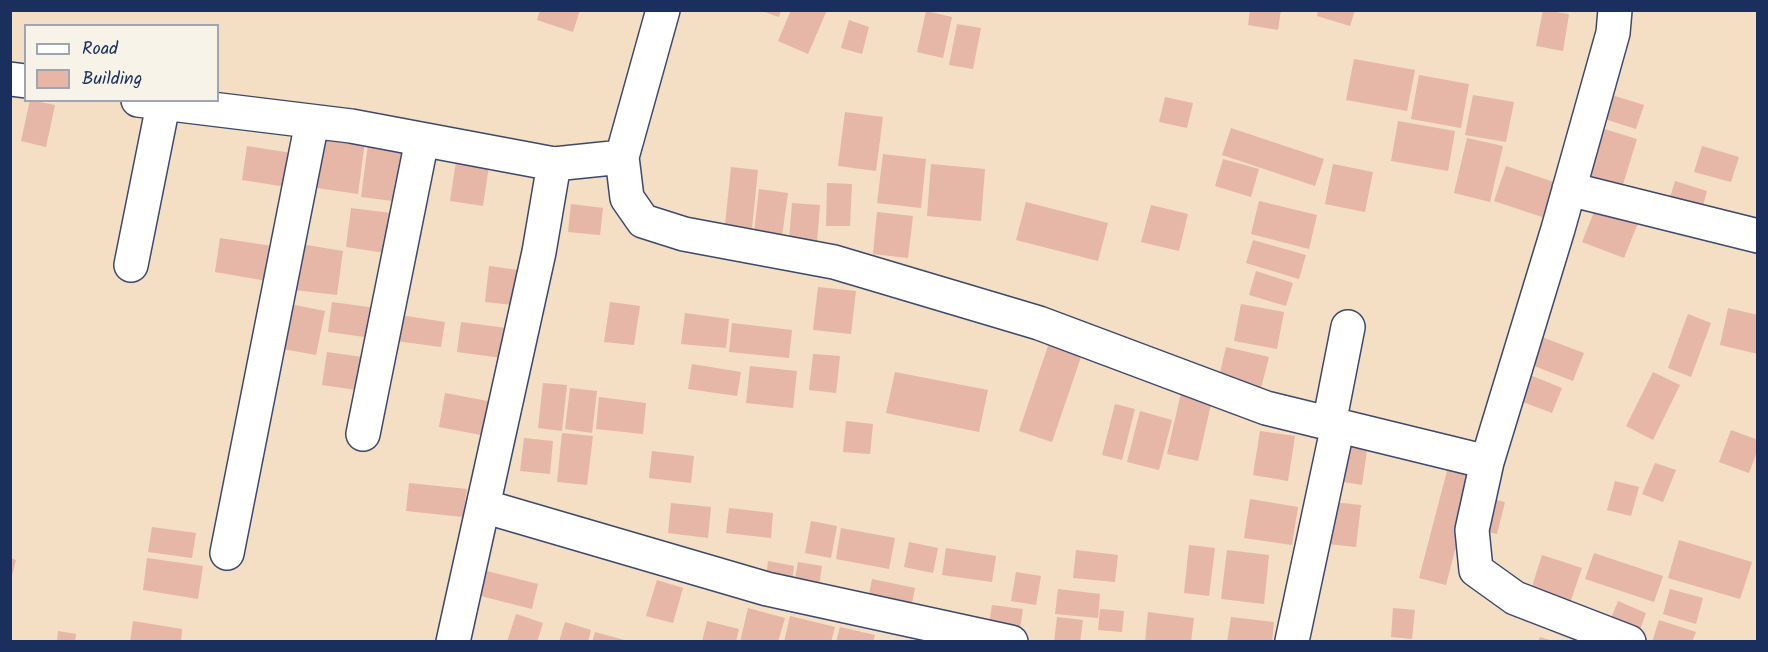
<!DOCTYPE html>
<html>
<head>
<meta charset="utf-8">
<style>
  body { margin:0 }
  #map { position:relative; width:1768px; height:652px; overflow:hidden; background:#f4dec4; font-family:Kalam,sans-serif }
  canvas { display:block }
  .frame { position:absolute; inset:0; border:12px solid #1b2f5e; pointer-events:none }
  .legend { position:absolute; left:24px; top:24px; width:195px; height:78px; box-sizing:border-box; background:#f7f3e8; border:2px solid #9fa5b1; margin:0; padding:8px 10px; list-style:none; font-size:18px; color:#1b2f5e }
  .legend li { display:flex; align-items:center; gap:12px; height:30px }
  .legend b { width:30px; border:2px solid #9fa5b1 }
</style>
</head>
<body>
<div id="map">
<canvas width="1768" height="652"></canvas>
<div class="frame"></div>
<ul class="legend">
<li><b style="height:8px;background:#fff"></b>Road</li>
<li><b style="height:16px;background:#e6b6a6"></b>Building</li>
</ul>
</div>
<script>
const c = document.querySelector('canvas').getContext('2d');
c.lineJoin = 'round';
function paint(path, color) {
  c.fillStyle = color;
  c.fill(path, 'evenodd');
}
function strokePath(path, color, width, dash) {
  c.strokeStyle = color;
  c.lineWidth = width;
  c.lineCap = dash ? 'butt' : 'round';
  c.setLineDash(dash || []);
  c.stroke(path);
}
paint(new Path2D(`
  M540,10h40l-7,22 -36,-12z
  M759,10h22l-2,7z
  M791,10h36l-19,44 -30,-13z
  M1250,10h31l-3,20 -30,-5z
  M1318,10h37l-5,16 -33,-10z
  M1543,10l26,4 -6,37 -27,-5z
  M926,11l26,6 -9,41 -26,-6z
  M849,20l20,7 -7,27 -21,-6z
  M957,24l24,4 -8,41 -24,-4z
  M1354,59l61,11 -8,41 -61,-11z
  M1419,75l50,9 -8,44 -50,-9z
  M1599,91l45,14 -8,24 -44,-14z
  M1473,95l41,7 -8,40 -41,-7z
  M1165,97l28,6 -6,25 -28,-6z
  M30,100l25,5 -9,42 -25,-6z
  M845,112l38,5 -7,54 -38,-5z
  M1398,121l57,10 -7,40 -57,-10z
  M1231,128l93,31 -9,27 -93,-31z
  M1601,128l36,11 -16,52 -36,-10z
  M317,134l48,7 -7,53 -48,-7z
  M1467,138l36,8 -13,56 -36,-9z
  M368,144l41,6 -8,52 -40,-5z
  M247,146l51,8 -5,34 -51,-8z
  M1702,146l37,11 -8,25 -37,-10z
  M457,154l33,5 -7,47 -33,-5z
  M883,154l43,5 -5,49 -44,-5z
  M1223,159l36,10 -8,28 -36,-11z
  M931,164l54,5 -4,52 -54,-5z
  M1333,164l40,8 -8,40 -40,-8z
  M1506,166l51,17 -12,35 -51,-17z
  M731,167l27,3 -6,58 -27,-3z
  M1675,181l32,10 -7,26 -33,-10z
  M827,183l25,1 -2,42h-24z
  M759,189l29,4 -6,43 -28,-3z
  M1259,201l58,14 -8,34 -58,-15z
  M1026,202l82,21 -10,38 -82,-21z
  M792,203l28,2 -3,37 -28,-3z
  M571,204l32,4 -3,27 -32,-3z
  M1151,205l37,9 -9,37 -38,-9z
  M1596,207l42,16 -14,35 -42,-16z
  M351,208l40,5 -6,40 -39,-6z
  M877,212l36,4 -5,42 -35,-4z
  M220,238l52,8 -5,35 -52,-9z
  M1253,240l53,15 -7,24 -53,-16z
  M301,244l42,7 -6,44 -43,-5z
  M489,266l29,4 -5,35 -28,-3z
  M1256,271l37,12 -7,23 -37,-11z
  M818,287l38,4 -5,43 -38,-4z
  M332,302l44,6 -4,30 -44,-6z
  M610,302l30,4 -6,39 -30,-3z
  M285,303l40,8 -9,44 -39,-7z
  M1241,304l43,8 -7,37 -43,-8z
  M1728,308l30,7v39l-38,-9z
  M685,313l44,6 -3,29 -45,-4z
  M1688,314l23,9 -20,54 -23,-9z
  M400,315l45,7 -4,25 -45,-6z
  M461,322l53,7 -5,30 -52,-7z
  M732,323l60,7 -3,28 -60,-6z
  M1539,336l45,17 -11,28 -44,-17z
  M1049,343l33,11 -30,88 -33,-11z
  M1226,347l43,10 -10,39 -42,-10z
  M327,352l35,5 -5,33 -35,-5z
  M813,354l27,2 -4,37 -27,-3z
  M692,364l49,8 -4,24 -49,-7z
  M750,366l47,5 -4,37 -47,-5z
  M895,372l93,18 -9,42 -93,-19z
  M1653,372l27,13 -27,55 -27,-14z
  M1525,373l37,15 -10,25 -37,-14z
  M543,383l24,2 -5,46 -24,-3z
  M570,388l27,3 -5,42 -27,-4z
  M445,393l53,10 -7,34 -52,-10z
  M1181,393l31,7 -14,61 -31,-7z
  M599,397l47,6 -3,31 -47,-5z
  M1115,404l20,5 -13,51 -20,-5z
  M1140,411l32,9 -13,50 -32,-8z
  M846,421l27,3 -3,30 -27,-2z
  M1731,430l27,10v9l-9,24 -30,-11z
  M1260,431l35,5 -7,45 -35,-6z
  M562,433l31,3 -6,49 -30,-3z
  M1344,433l25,3 -7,49 -25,-4z
  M524,438l29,3 -3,33 -30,-3z
  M652,451l42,5 -3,27 -42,-5z
  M1655,463l21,7 -13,32 -21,-8z
  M1448,467l27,7 -29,111 -27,-7z
  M1615,481l24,6 -8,29 -24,-6z
  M409,483l58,6 -4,28 -57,-6z
  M1483,497l22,5 -8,32 -22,-5z
  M1250,499l48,8 -6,38 -48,-7z
  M1333,502l28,3 -5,42 -28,-3z
  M671,503l40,4 -3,31 -40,-5z
  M729,508l44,5 -2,25 -45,-5z
  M811,521l26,5 -6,32 -26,-5z
  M152,527l44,6 -4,25 -44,-6z
  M841,528l54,10 -6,31 -53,-10z
  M1679,540l73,22 -12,37 -72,-21z
  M909,542l29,6 -5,25 -29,-6z
  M1189,545l26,3 -6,48 -25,-3z
  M946,548l50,8 -4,26 -50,-7z
  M1076,550l42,5 -3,27 -42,-4z
  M1227,550l42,5 -5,49 -43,-5z
  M1594,553l69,23 -9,26 -69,-23z
  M1542,555l40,13 -12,35 -39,-13z
  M10,558l6,2 -5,19h-1z
  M147,558l56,8 -5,33 -55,-9z
  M768,561l26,5 -3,23 -26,-4z
  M798,562l24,4 -5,33 -25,-4z
  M475,568l63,16 -6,25 -63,-16z
  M1016,572l25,4 -5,29 -25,-4z
  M872,579l43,9 -7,35 -43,-9z
  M657,580l26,8 -10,35 -27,-7z
  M1058,589l42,5 -2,24 -43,-4z
  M1670,589l33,9 -7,26 -33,-10z
  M1618,601l28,12 -9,25 -29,-12z
  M992,605l31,4 -5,33h-32z
  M748,608l37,10 -7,24h-38z
  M1393,608l22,2 -3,29 -21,-2z
  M1100,609l24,2 -2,21 -24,-2z
  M1148,612l46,6 -3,24h-46z
  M516,614l27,9 -6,19h-30z
  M790,616l45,11 -4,15h-47z
  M1057,617l26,3 -3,22h-26z
  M1231,617l43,5 -2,20h-45z
  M1659,620l37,12 -4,10h-40z
  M133,621l49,8 -1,13h-51z
  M707,621l32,8 -3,13h-34z
  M565,622l26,8 -3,12h-29z
  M840,627l35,8 -2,7h-37z
  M58,631l18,3 -1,8h-18z
  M595,632l33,9v1h-36z
  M1540,637l14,4v1h-16z`), '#e6b6a6');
const minor = new Path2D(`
  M663,10l-41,147 5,41 16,23 41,13 150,28 205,61 227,85 221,54 -15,68 4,40 39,28 114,44
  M10,79l16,2
  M138,100l213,26 203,38
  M1569,189l189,47
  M131,265l32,-160
  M1329,424l19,-97
  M363,434l59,-294
  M1487,462l71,-233 55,-196 2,-23
  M483,506l284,83 244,53
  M227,553l85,-431
  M1292,641l46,-216
  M453,642l86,-390 15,-88 68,-7`);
strokePath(minor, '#3c496d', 36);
strokePath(minor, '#fff', 33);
</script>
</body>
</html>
